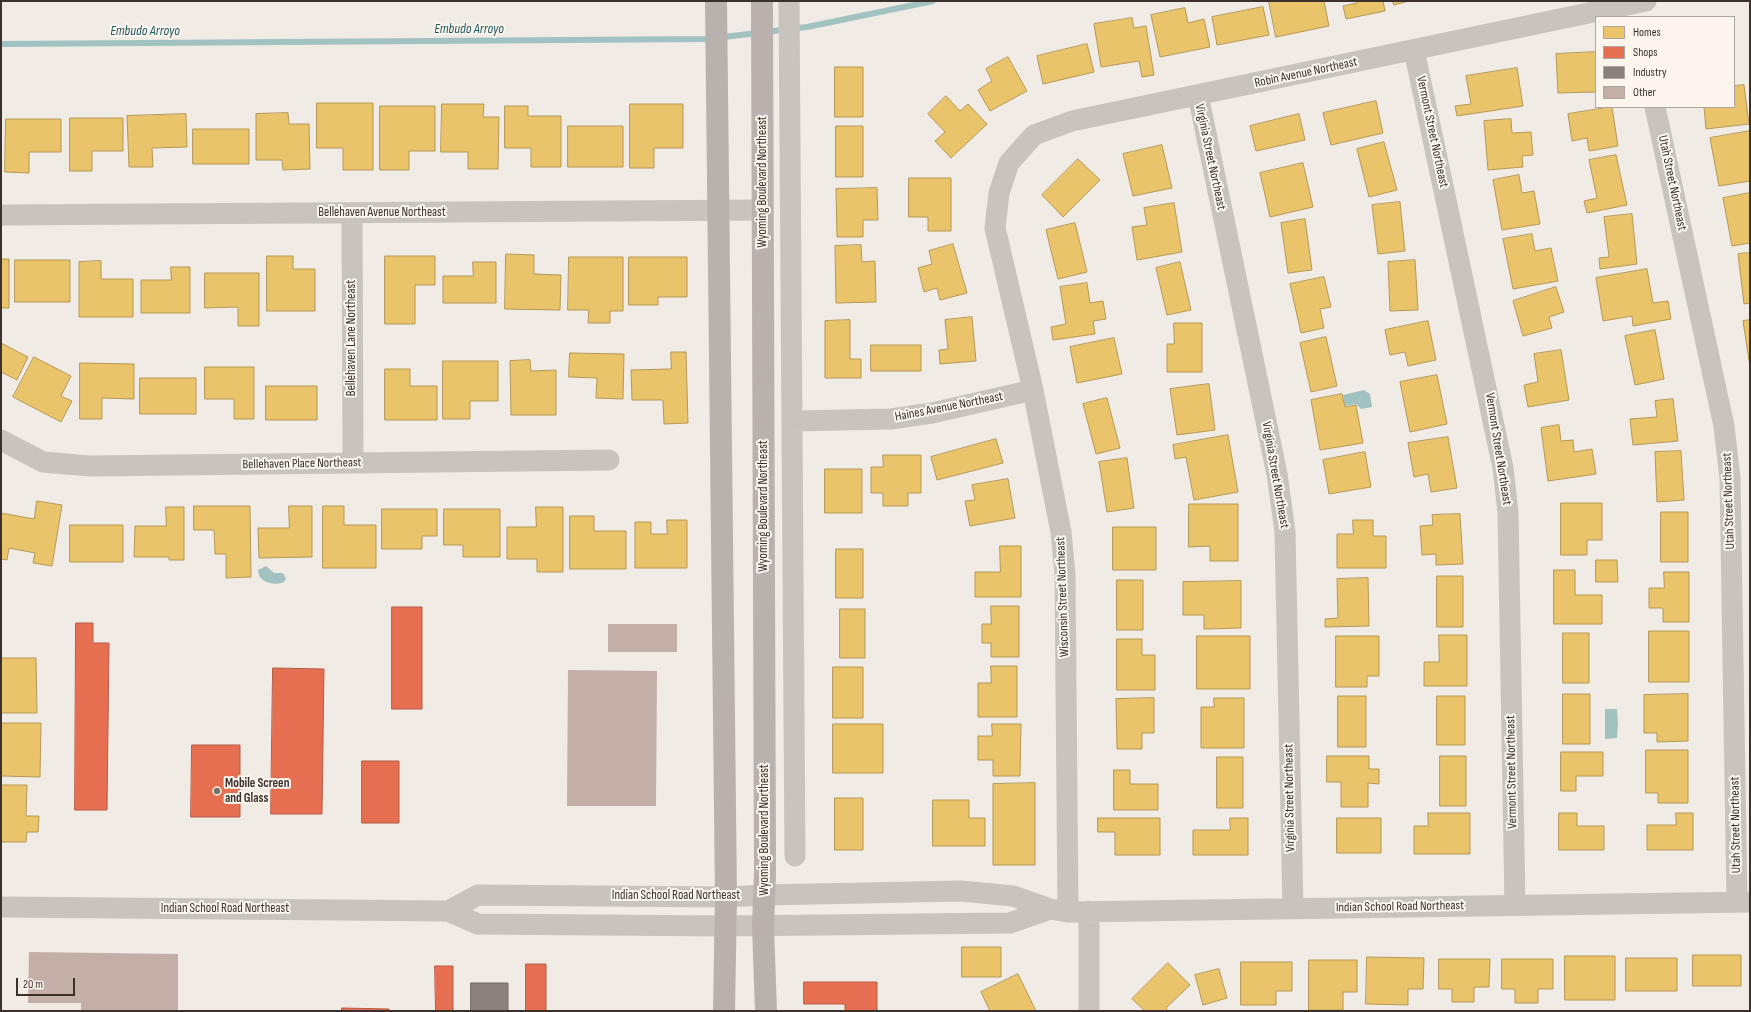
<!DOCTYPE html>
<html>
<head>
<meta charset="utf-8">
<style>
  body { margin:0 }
  #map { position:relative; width:1751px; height:1012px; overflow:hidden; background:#f0ebe5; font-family:"Sofia Sans Condensed",sans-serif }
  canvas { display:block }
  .frame { position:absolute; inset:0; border:2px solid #3b302b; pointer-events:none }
  .legend { position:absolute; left:1595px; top:16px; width:140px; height:92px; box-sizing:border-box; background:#fbf5ee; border:1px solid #aea6a0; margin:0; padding:5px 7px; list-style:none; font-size:12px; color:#3b302b }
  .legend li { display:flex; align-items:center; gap:8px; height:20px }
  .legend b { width:20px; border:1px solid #aea6a0 }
  .scale { position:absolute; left:16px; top:978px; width:59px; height:18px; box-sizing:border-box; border:2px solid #3b302b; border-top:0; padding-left:5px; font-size:12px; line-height:14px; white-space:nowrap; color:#3b302b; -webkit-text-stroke:3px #fbf5ee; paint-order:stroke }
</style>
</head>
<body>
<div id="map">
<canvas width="1751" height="1012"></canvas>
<div class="frame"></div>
<ul class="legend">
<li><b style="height:11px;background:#e9c46a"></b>Homes</li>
<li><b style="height:11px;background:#e76f51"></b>Shops</li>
<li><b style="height:11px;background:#8a817c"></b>Industry</li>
<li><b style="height:11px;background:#c3afa7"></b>Other</li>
</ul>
<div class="scale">20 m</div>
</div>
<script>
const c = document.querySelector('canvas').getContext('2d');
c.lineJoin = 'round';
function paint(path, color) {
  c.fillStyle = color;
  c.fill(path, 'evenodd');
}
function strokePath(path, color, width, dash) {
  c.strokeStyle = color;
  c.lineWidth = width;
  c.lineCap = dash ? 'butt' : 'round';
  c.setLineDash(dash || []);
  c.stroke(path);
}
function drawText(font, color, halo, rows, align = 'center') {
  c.font = font + ' "Sofia Sans Condensed",sans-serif';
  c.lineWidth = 4;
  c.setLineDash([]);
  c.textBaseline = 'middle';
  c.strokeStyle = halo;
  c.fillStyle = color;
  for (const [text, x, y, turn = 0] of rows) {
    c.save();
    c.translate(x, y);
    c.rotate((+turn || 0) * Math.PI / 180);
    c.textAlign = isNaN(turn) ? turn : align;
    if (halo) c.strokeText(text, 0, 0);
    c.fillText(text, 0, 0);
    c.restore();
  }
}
paint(new Path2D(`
  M1364,390l6,4 2,13 -11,2 -5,-5 -11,2 -2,-11z
  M266,566l8,7h9l3,6 -2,3c-9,4 -26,1 -26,-12z
  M1605,709h12l1,14 -1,15 -12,1z`), '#a1c2c1');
const homes = new Path2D(`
  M1269,1h55l5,25 -53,11z
  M1356,1h27l2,10 -39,8 -3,-13 14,-3z
  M1393,1h16l-15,4z
  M1263,7l6,28 -52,10 -5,-28z
  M1185,8l3,15 16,-4 6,28 -50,10 -9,-42z
  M1132,18l2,10 12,-2 8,49 -12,2 -3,-16 -38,6 -7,-43z
  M1087,44l7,28 -51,12 -6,-28z
  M1596,52v40l-38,1 -2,-39z
  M1008,57l19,34 -37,20 -12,-21 14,-9 -6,-12z
  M835,67h28v50h-28z
  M1517,68l6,38 -66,10 -2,-10 16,-2 -5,-28z
  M1744,85l5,39 -43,5 -2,-22h30v-21z
  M946,96l14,15 8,-7 19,20 -36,34 -16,-17 10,-9 -17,-18z
  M1376,101l7,32 -52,12 -8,-32z
  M317,103h56v67h-30v-22h-26z
  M442,104h42l-1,13h16l-1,52h-30v-17h-27z
  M630,104h53v44h-29v20h-24z
  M380,106h55v45h-26v19h-29z
  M505,106h23v10h33v51h-30v-19h-26z
  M1612,107l6,39 -29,5 -2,-13 -15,3 -4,-27z
  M288,113l1,11h20l1,45 -27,1 -1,-10h-26v-46z
  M186,114l1,33 -35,1 1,19h-24l-2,-51z
  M1299,114l6,26 -49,11 -6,-25z
  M70,118h53v33h-31v20h-22z
  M6,119h55v33h-32v21l-24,-1z
  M1511,119l1,14 19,-1 2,23 -11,1 1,11 -35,3 -4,-49z
  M568,126h55v41h-55z
  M836,126h27v51h-27z
  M193,129h56v35h-56z
  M1750,131v50l-31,5 -9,-48z
  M1384,142l13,48 -28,7 -12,-48z
  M1162,145l10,43 -39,8 -10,-42z
  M1616,155l11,50 -40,8 -3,-12 13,-3 -8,-38z
  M1078,159l22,21 -37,37 -21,-22z
  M1303,163l10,44 -43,10 -10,-44z
  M1519,175l3,18 12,-2 6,33 -38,6 -9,-50z
  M909,178h42v53h-23v-14h-19z
  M877,188l1,32h-15v17h-26l-1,-48z
  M1750,193v50l-18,3 -9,-48z
  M1400,202l5,49 -27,3 -6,-49z
  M1174,203l8,49 -45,8 -5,-33 15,-2 -3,-17z
  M1632,214l5,50 -37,5 -1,-11 10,-1 -5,-40z
  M1305,219l7,51 -24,3 -7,-50z
  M1075,223l12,49 -29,7 -12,-49z
  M1532,234l3,17 16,-3 7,33 -45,8 -10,-50z
  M953,244l14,49 -27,7 -3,-12 -13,4 -6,-24 14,-4 -3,-13z
  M861,245l1,17 13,-1 1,41 -40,1 -1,-57z
  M1750,253v50l-6,1 -6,-50z
  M506,254l28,1v19l27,1 -1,35 -55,-1z
  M267,256h26v13h22v42h-48z
  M385,256h50v29h-20v39h-30z
  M569,257h54v54h-13v12h-22l1,-13h-21z
  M629,257h58v40h-29v8h-29z
  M1,259h8v49h-8z
  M15,260h55v42h-55z
  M1415,260l3,50 -28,1 -2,-49z
  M101,261v18h32v38h-54v-55z
  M473,262h23v41h-53v-27h30z
  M1180,262l11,48 -24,5 -11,-47z
  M171,267h19v46h-49v-33h30z
  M1647,269l6,34 15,-2 3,18 -38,7 -1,-10 -29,5 -7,-43z
  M205,273h54v53h-21v-19l-33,1z
  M1324,277l7,30 -11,2 4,19 -23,5 -11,-49z
  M1087,283l3,20 13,-2 3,18 -13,2 2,13 -42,6 -2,-13 15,-3 -6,-37z
  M1556,287l8,25 -15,5 3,11 -29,8 -10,-35z
  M972,317l4,44 -36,3 -1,-14 9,-1 -3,-29z
  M850,320v39h11v19h-36v-57z
  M1750,320v47l-7,-46z
  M1428,321l8,39 -28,6 -3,-14 -15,3 -5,-25z
  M1174,323h28v49h-35v-28h7z
  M1655,330l9,49 -29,6 -10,-49z
  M1326,337l11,49 -26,6 -11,-49z
  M1114,338l8,36 -45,9 -7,-36z
  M1,343l27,14 -11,23 -16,-8z
  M871,345h50v26h-50z
  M1561,350l8,50 -41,7 -4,-22 14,-3 -4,-28z
  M671,352h15l2,71 -24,1 -1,-24h-31l-1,-30 40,-1z
  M570,353l54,1 -1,45 -27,-1 1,-20 -28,-1z
  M34,357l37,19 -10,20 11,5 -11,21 -48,-25z
  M530,360l1,11 25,-1v45h-45l-1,-54z
  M443,361h55v40h-28v18h-27z
  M80,363l54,1v35l-32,-1v21h-22z
  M205,367h49v52h-20v-20h-29z
  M385,369h25v17h27v34h-52z
  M1437,375l10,49 -37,8 -10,-50z
  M140,378h56v36h-56z
  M1209,384l6,46 -38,5 -7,-46z
  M266,386h51v34h-51z
  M1342,394l3,13 11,-2 7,38 -43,7 -9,-50z
  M1107,398l13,50 -24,6 -13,-50z
  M1673,399l5,42 -45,4 -3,-26 27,-2 -2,-16z
  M1559,425l2,16 12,-1 1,12 18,-3 4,25 -48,7 -7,-53z
  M1228,435l10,57 -44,8 -8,-43 -11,2 -2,-14z
  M1448,437l9,51 -26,4 -3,-18 -14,3 -6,-34z
  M996,439l7,24 -66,17 -6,-23z
  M1681,451l3,49 -27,2 -2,-50z
  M1365,452l6,35 -42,7 -6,-34z
  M883,455h38v38h-13v13h-25v-13h-12v-26h12z
  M1127,458l7,50 -27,4 -8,-50z
  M825,469h37v44h-37z
  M1008,479l7,39 -45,8 -5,-25 10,-1 -3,-15z
  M37,501l25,4 -10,61 -19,-3 2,-10 -26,-5 -2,12 -6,-1v-46l33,6z
  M1561,503h41v37h-15v15h-26z
  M1189,504h49v57h-28v-15l-21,1z
  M194,506h56l1,71 -25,1v-24h-11l-1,-24h-20z
  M289,506h23v51l-53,1 -1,-30h31z
  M323,506h21v19h32v43h-53z
  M166,507h18v53h-15v-3h-35l1,-31h31z
  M536,507h27v65h-26v-13h-30v-32h29z
  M382,509h55v27h-15v13h-40z
  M444,509h56v48h-37v-12h-19z
  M1661,512h27v50h-27z
  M1460,514l3,50 -27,1v-11l-14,1 -2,-29 13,-1 -1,-10z
  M570,516h24v15h32v38h-56z
  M667,520h20v48h-52v-46h16v12h16z
  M1353,520h20v16h13v32h-49v-34h16z
  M70,525h53v37h-53z
  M1113,527h43v43h-43z
  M1000,546h21v51h-46v-25h25z
  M836,549h27v49h-27z
  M1596,560h21l1,22h-22z
  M1554,570h21v25h27v29h-48z
  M1664,572h25v50h-26v-14h-14v-20h15z
  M1437,576h26v51h-26z
  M1368,578l1,48 -44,1v-8l13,-1 -1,-39z
  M1117,580h26v50h-26z
  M1241,581v47l-37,1v-14h-21v-33z
  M991,606h28v51h-28v-14h-9v-19h9z
  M840,609h25v49h-25z
  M1649,631h40v51h-40z
  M1563,633h26v50h-26z
  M1439,635h28v51h-43v-24h15z
  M1197,636h53v53h-53z
  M1336,636h43v40h-12v11h-31z
  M1117,639h25v16h13v35h-38z
  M1,658h35l1,55h-36z
  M991,666h26v51h-39v-34h13z
  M833,667h30v51h-30z
  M1563,694h27v50h-27z
  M1688,694v47l-31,1v-9h-13v-38z
  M1338,696h28v51h-28z
  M1437,696h28v49h-28z
  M1154,698v35h-12v16h-25l-1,-50z
  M1214,698h30v50h-43v-41h13z
  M1,723h40l-1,54 -39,-1z
  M833,724h50v49h-50z
  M992,724h29l-1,52h-27v-16h-15v-24h14z
  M1646,750h42v53h-30v-10h-12z
  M1561,752h42v24h-27v15h-15z
  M1327,756h42v13h10v15l-11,-1v24h-27v-25h-14z
  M1440,756h26v50h-26z
  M1217,757h26v51h-26z
  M1114,770h16v14h28v26h-44z
  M1035,783v82h-42v-81z
  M1,785h26l-1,31h13l-1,16h-11l-1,10h-25z
  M835,798h28v52h-28z
  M933,800h36v18h16v28h-52z
  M1428,813h42v41h-56v-28h14z
  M1559,813h18v13h27v24h-45z
  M1676,813h17v37h-46v-25h29z
  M1098,818h62v37h-45v-23h-17z
  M1230,818h18v37h-55v-25h37z
  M1337,818h44v35h-44z
  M962,947h39v30h-39z
  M1693,955h48v31h-48z
  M1565,956h50v44h-50z
  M1367,957l57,1 -1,31h-15v16l-42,-1z
  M1626,958h51v33h-51z
  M1439,959h51l-1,28h-15v15h-22v-13h-13z
  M1502,959h51v30h-15v14h-23v-14h-13z
  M1309,960h48v32h-14v18h-34z
  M1241,962h51v29h-16v14h-35z
  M1168,963l22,22 -24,23 2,3h-23l-13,-12z
  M1219,969l8,29 -24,7 -8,-30z
  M1018,974l18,37h-46l-9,-19z`);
paint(homes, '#e9c46a');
strokePath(homes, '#b59857', 1);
const shops = new Path2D(`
  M392,607h30v102h-30z
  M76,623h17v20h16l-2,167h-32z
  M273,668l51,1 -2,145h-51z
  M192,745h48v72h-49z
  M362,761h37v62h-37z
  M526,964h20v47h-20z
  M435,966h18v45h-17z
  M804,982h73v29h-32v-7h-41z
  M342,1008l47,1v2h-47z`);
paint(shops, '#e76f51');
strokePath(shops, '#b35c46', 1);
const industry = new Path2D(`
  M471,983h37v28h-37z`);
paint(industry, '#8a817c');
strokePath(industry, '#726964', 1);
strokePath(new Path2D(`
  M1,44l706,-5 100,-12 126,-26`), '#a1c2c1', 6);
paint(new Path2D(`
  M608,624h69v28h-69z
  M568,670l89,1 -1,135h-89z
  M29,952l149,2v57h-97v-8h-53z`), '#c3afa7');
strokePath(new Path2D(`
  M789,1l6,855
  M1414,50l89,418 5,44 7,393
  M1198,95l79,379 8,58 8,377
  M1655,107l69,319 6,52 7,424
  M352,213l1,250
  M1,215l761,-5
  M793,421l98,-2 41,-6 101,-23
  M1,440l42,22 47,4 519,-6
  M1,907l447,4 30,13 246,2 286,-3 40,-14
  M448,911l30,-16 248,2 39,-2 196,-4 52,5 37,13 18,3 682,-10
  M1089,911v100
  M1068,912l-3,-338 -4,-42 -28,-142 -38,-162 4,-35 10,-30 25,-28 38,-14 574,-120`), '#c9c3be', 21);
strokePath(new Path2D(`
  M716,1l10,896 -2,114
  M762,1l3,872 -2,53 3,85`), '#b8b1ad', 22);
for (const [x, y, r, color] of [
  [217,791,4,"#7a716c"]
]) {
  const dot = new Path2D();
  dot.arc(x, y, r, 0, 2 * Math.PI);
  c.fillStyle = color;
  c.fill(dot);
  strokePath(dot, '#fbf5ee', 1.5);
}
drawText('13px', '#3b302b', '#fbf5ee', [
  ["Robin Avenue Northeast",1306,73,-12],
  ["Vermont Street Northeast",1432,132,78],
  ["Virginia Street Northeast",1210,157,78],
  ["Wyoming Boulevard Northeast",763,182,-90],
  ["Utah Street Northeast",1672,183,78],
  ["Bellehaven Avenue Northeast",382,213],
  ["Bellehaven Lane Northeast",352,338,-90],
  ["Haines Avenue Northeast",949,407,-11],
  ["Vermont Street Northeast",1498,449,81],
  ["Bellehaven Place Northeast",302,464,-1],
  ["Virginia Street Northeast",1275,475,80],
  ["Utah Street Northeast",1729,501,-92],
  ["Wyoming Boulevard Northeast",764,506,-90],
  ["Wisconsin Street Northeast",1063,597,-92],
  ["Vermont Street Northeast",1512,772,-91],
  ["Virginia Street Northeast",1290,798,-91],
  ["Utah Street Northeast",1736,825,-91],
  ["Wyoming Boulevard Northeast",765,830,-90],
  ["Indian School Road Northeast",676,896],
  ["Indian School Road Northeast",1400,907,-1],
  ["Indian School Road Northeast",225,909]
]);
drawText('bold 13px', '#3b302b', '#fbf5ee', [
  ["Mobile Screen",225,784],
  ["and Glass",225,799]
], 'left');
drawText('italic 14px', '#1f5a5e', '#fbf5ee', [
  ["Embudo Arroyo",469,29],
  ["Embudo Arroyo",145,31]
]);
</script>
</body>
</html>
